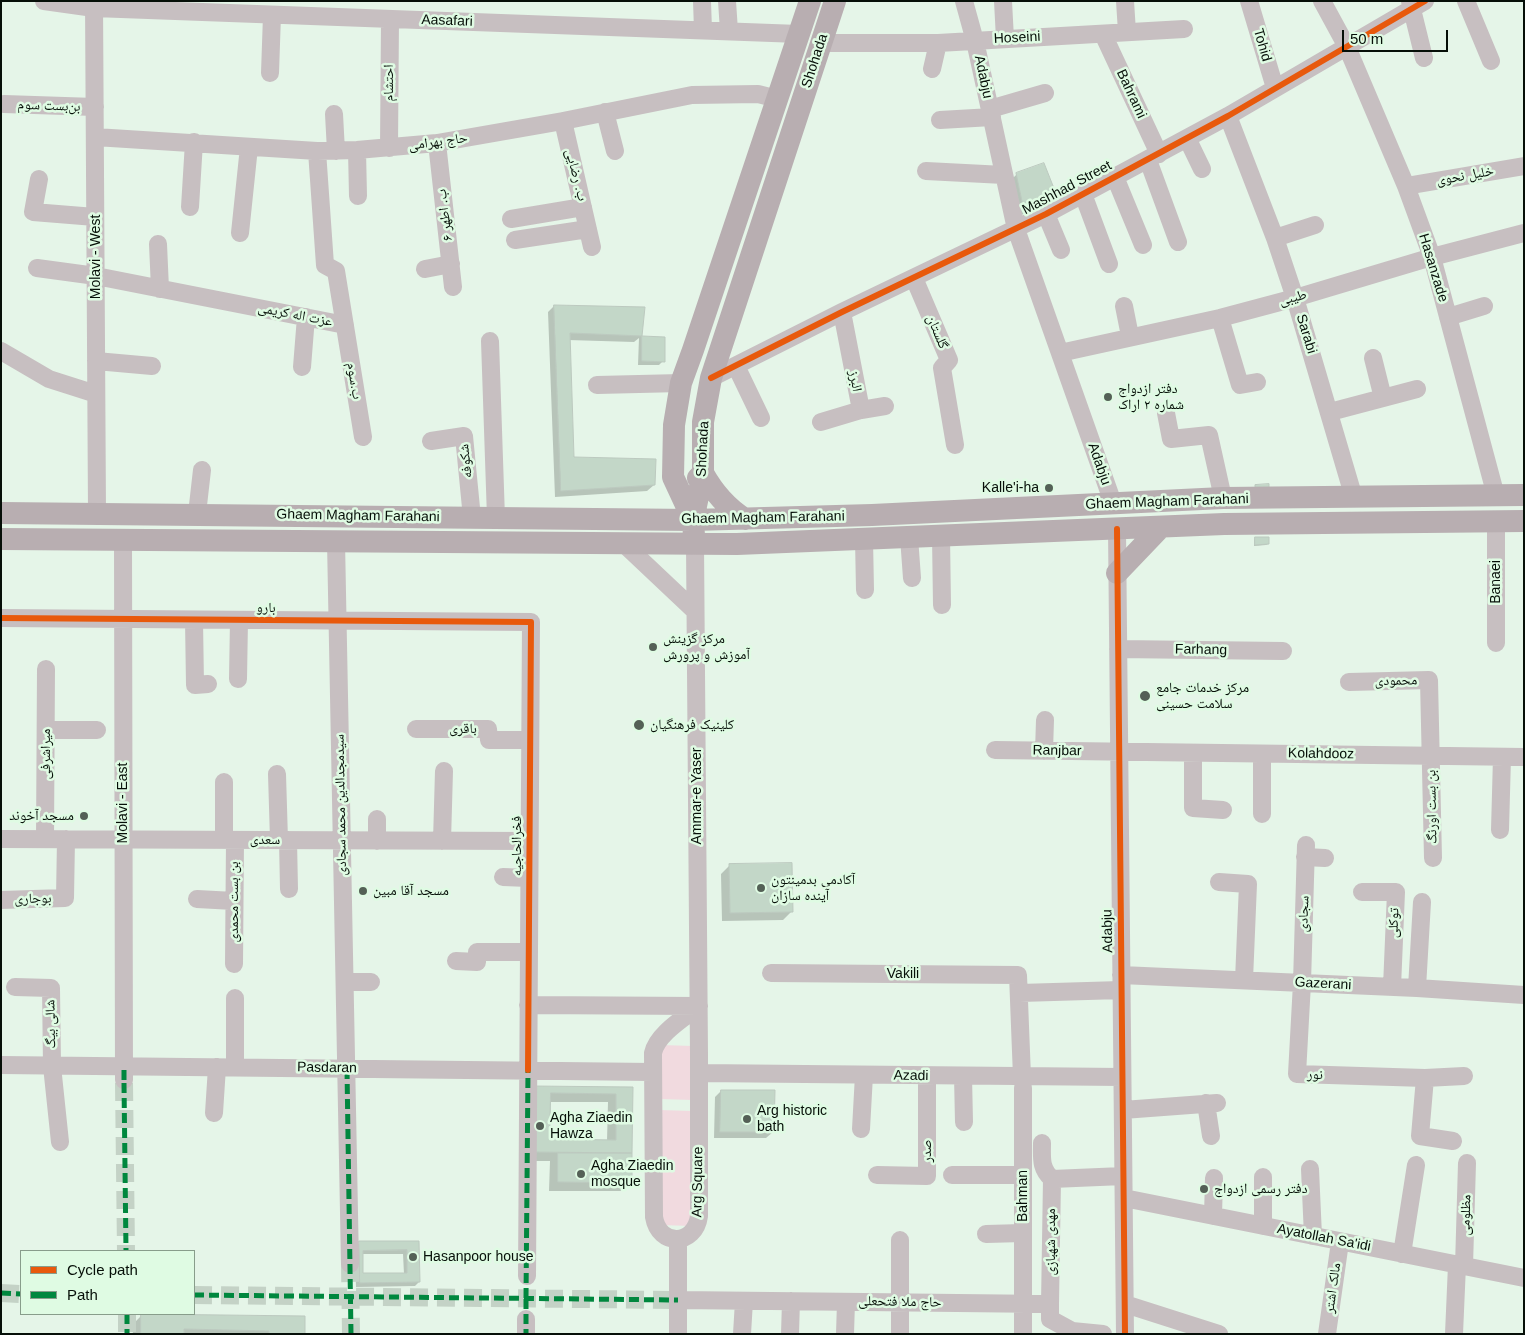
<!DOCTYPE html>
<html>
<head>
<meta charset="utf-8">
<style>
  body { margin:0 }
  #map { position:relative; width:1525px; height:1335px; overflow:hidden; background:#e5f5e8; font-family:Helvetica,sans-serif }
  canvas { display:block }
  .frame { position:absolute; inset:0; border:2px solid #060f08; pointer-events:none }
  .legend { position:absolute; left:20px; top:1250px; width:175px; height:65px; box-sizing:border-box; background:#dffbe3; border:1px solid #889d8b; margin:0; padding:6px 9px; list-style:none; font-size:15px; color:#060f08 }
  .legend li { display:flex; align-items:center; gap:10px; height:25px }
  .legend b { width:25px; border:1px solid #889d8b }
  .scale { position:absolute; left:1342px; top:30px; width:106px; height:22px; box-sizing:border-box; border:2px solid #060f08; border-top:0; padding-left:6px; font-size:15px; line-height:18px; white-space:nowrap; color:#060f08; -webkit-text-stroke:4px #dffbe3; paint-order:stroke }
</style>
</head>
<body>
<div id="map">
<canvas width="1525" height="1335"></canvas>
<div class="frame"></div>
<ul class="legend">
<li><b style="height:6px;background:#e8590c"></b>Cycle path</li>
<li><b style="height:6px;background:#00873e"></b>Path</li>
</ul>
<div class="scale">50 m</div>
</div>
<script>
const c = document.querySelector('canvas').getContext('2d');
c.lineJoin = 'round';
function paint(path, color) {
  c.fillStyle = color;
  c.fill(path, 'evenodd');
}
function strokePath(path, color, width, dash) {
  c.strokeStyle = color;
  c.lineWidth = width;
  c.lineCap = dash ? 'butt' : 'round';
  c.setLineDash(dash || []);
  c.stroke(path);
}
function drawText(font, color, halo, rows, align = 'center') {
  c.font = font + ' Helvetica,"Noto Naskh Arabic",sans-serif';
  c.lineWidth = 5;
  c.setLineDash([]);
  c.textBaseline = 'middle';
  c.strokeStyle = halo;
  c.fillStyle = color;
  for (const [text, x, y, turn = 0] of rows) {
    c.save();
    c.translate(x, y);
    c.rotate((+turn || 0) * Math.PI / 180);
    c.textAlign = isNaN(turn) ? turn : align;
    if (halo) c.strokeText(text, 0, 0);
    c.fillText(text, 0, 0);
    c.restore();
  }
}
paint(new Path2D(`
  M660,1045l34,1 -1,54 -34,-1z
  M659,1110l34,1 -1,115 -33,-1z`), '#f1dadf');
paint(new Path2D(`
  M1017,174l39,22 -7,7 -32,14 -7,-36z
  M554,306l90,3 -3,28 22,1v23l-4,4h-21l1,-27 -5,4 -66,-2 4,118 82,27 -7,6 -92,6 -7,-185z
  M1255,538l13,6 -2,1 -12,1v-6z
  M730,865l62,46 -9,9 -61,1 -1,-47z
  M531,1087l100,1v94l-9,9h-73l1,-30h-28zM549,1102h59l-1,39 -58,-1z
  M721,1091l52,41 -7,6h-52l1,-41z
  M418,1242l1,40 -4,4 -59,1 -1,-40 5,-4zM362,1254h41l1,20 -42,1z
  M141,1316l163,18h-171l-1,-9z`), '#0003');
const building = new Path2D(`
  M1044,163l13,33 -33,15 -8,-38z
  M554,305l91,2 -3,29 -72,-3 4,124 82,2 -1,26 -94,6z
  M642,336l23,1v25l-23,-1z
  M1269,484v8h-14v-7z
  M1255,537h14v7l-14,1z
  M792,863l1,49 -63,1 -1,-49z
  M531,1086l102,1 -1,66 -101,-1zM551,1093l65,1v46l-66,-1z
  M721,1090h54l-1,42h-54z
  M558,1153h74v30l-74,-1z
  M359,1241h60l1,41 -60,1zM407,1250v23h-44v-22z
  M141,1314l164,2v18h-36v-3l-85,-2v5h-43z`);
paint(building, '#c3d7c8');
strokePath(building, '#bcc9bf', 1);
strokePath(new Path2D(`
  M124,1083l2,168
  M350,1264l1,70
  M1,1293l20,1
  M194,1295l484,5
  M127,1314v20`), '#c4d2c6', 18, [18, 9]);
strokePath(new Path2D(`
  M44,1l50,7 705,26
  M94,1l3,512
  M702,1l1,29
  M727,1l2,30
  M964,1l11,40 41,188 97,274
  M1003,1l2,38
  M1125,1l2,31
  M1249,1l26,87
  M1322,1l25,46 59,139 26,71 64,239
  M1410,1l14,57
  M1466,1l25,60
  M1103,34l56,120
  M821,43h117l246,-14
  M932,69l6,-26
  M270,73l2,-58
  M4,104l91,3
  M990,109l55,-16
  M605,112l10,39
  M334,114l2,37
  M1228,116l47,122 20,60 59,200
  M940,120l52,-3
  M563,121l29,126
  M95,137l222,14 40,-1 80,-7 126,-22 129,-26 66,-1 20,5
  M1187,138l15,31
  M437,143l16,144
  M389,148l1,-129
  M357,150l1,46
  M317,151l8,114 11,6 27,166
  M1148,160l30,82
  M926,171l78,4
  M1115,177l28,68
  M39,179l-6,33 62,5
  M1406,186l118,-20
  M1083,194l26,70
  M190,207l4,-65
  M1046,214l15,36
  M511,219l72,-12
  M240,233l9,-86
  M1275,238l40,-13
  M515,240l73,-11
  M158,244l2,45
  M37,268l59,8 249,49
  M425,269l26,-5
  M914,278l35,82 -7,8 13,77
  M1124,306l6,30
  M1448,317l36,-11
  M1220,318l20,67 17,-3
  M490,341l6,177
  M1,351l48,28 47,15
  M1060,353l160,-35 75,-20 137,-41 92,-24
  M1373,358l10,40
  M96,361l56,5
  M736,366l25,52
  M302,367l4,-50
  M711,378l131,-66 204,-98 182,-98 197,-115
  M597,385l84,-2
  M861,410l24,-4
  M1330,412l87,-23
  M1166,413l5,26 38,-4 14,63
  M821,422l40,-12 -19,-98
  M431,441l33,-5 8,82
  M197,514l5,-44
  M1496,521v122
  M1117,529l8,805
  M941,536l1,69
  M909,537l3,41
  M864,539l1,51
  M123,540l1,540
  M336,541l14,723
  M624,544l71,67
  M695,544l4,511v161c-4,30 -40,31 -45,1l-1,-164c4,-19 31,-35 46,-47
  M1,618l530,4 -4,654
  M194,620l1,65 13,-1
  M1118,649l165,2
  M238,679l1,-59
  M1349,682l80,-2 4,178
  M416,729h72l1,11h41
  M46,730h51
  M995,750l529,7
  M1044,751l1,-31
  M1193,753v55l30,2
  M1262,754v60
  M277,774l2,66
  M1500,830l2,-73
  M1,839l528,2
  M45,839l1,-170
  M224,840v-58
  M288,840l1,49
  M377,841v-22
  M442,841l2,-70
  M1306,845l-4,138 -5,91 128,4 39,-2
  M1305,857l20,1
  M503,877l26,1
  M1219,882l29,2 -4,96
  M1362,892h34l-4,95
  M197,899l37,2
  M1,900l64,-2 1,-59
  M456,961l21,1v-10h52
  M234,964l1,-124
  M771,973l247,2 4,102
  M1121,975l296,13 107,7
  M345,982h26
  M15,987l36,1 1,78 8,76
  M1417,988l5,-86
  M1020,993l101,-3
  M528,1005l171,1
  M1,1065l652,7
  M235,1067v-69
  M699,1073l423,4
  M963,1076l1,46
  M1425,1078l-5,58 33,5
  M1023,1088v246
  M1206,1103l5,33
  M1123,1110l94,-7
  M214,1113l3,-46
  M861,1129l3,-54
  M1042,1143c0,15 -2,25 10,36
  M1310,1169l3,67
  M877,1175l50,1v-100
  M952,1175h71
  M1052,1179l71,-3
  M1124,1198l400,80
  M1213,1216l1,-38
  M1263,1226v-49
  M986,1234l37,-1
  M678,1239v95
  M900,1240v94
  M1402,1254l14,-89
  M1464,1266l3,-103
  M678,1300l372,4v15l22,12 31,3
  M1050,1304l2,-125
  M1125,1304l94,30
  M526,1319v15
  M742,1334l2,-33
  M790,1334l1,-33
  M845,1334l1,-32
  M1327,1334l13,-92
  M1454,1334l3,-69`), '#c7bfc1', 18);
strokePath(new Path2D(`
  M698,478l5,-5c11,20 23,34 42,46
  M1,513l692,7 179,-5 351,-17 301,-3
  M693,520l-20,-43 1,-52 7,-42 12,-33 117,-349
  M694,536l-1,-16 10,-47v-51l8,-44 124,-377
  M1,539l736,5 487,-20 300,-3
  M1117,573l43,-45`), '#b8aeb1', 22);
strokePath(new Path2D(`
  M347,1069l4,265
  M124,1080v-14
  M124,1083l2,168
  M1,1293l20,1
  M194,1295l484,5
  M526,1298l2,-228
  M526,1299v35
  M127,1314v20`), '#00873e', 5, [10, 5]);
strokePath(new Path2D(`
  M711,378l131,-66 204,-98 182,-98 197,-115
  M1117,529l8,805
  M1,618l530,4 -3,448`), '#e8590c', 6);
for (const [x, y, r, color] of [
  [1108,397,5,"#546056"],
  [1049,488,5,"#546056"],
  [653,647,5,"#546056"],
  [1145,696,6,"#546056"],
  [639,725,6,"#546056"],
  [84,816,5,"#546056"],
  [761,888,5,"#546056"],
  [363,891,5,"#546056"],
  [747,1119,5,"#546056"],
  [540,1126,5,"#546056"],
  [581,1174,5,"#546056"],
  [1204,1189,5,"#546056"],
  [413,1257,5,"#546056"]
]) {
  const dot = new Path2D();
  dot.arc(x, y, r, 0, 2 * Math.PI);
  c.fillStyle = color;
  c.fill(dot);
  strokePath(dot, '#dffbe3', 2);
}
drawText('14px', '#060f08', '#dffbe3', [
  ["Aasafari",447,21,2],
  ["Hoseini",1017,38,-3],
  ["Tohid",1262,45,74],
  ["Shohada",815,61,-72],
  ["Adabju",983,77,78],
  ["احتشام",389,83,-90],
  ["Bahrami",1131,94,65],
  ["بن‌بست سوم",49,106,2],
  ["حاج بهرامی",438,142,-8],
  ["ب. رضایی",576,175,76],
  ["خلیل نحوی",1465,176,-10],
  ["Mashhad Street",1067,188,-28],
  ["ب. اطهر ۶",445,215,-97],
  ["Molavi - West",96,257,-90],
  ["Hasanzade",1433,268,73],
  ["طیبی",1293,298,-15],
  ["عزت اله کریمی",295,315,11],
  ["گلستان",937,332,67],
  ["Sarabi",1306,334,73],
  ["ب.سوم",354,381,81],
  ["البرز",855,381,79],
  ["Shohada",703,449,-87],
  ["شکوفه",466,461,-96],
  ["Adabju",1099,464,71],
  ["Ghaem Magham Farahani",1167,502,-2],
  ["Ghaem Magham Farahani",358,516,1],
  ["Ghaem Magham Farahani",763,518,-1],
  ["Banaei",1496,582,-90],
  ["بارو",266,608,1],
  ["Farhang",1201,650,1],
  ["محمودی",1396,681,-1],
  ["باقری",463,729],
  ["Ranjbar",1057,751,1],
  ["میراشرفی",46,754,-90],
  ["Kolahdooz",1321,754,1],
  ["Ammar-e Yaser",697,796,-90],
  ["Molavi - East",123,803,-90],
  ["سیدمجدالدین محمد سجادی",341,805,-91],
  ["بن بست اورنگ",1432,807,-91],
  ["سعدی",265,840],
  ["فخرالحاجیه",517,846,-90],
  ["بوجاری",33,899,-1],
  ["بن بست محمدی",234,902,-90],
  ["سجادی",1304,914,-88],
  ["توکلی",1394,923,-88],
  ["Adabju",1108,931,-91],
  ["Vakili",903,974],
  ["Gazerani",1323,984,3],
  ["شالی بیگ",51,1024,-91],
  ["Pasdaran",327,1068,1],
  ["نور",1315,1075,2],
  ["Azadi",911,1076,1],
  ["صدر",927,1151,-90],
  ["Arg Square",698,1182,-89],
  ["Bahman",1023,1196,-90],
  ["مظلومی",1466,1215,-88],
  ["Ayatollah Sa'idi",1324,1238,11],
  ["مهدی شهبازی",1051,1242,-90],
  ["مالک اشتر",1333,1288,-82],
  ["حاج ملا فتحعلی",900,1302,1]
]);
drawText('14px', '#060f08', '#dffbe3', [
  ["دفتر ازدواج",1118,389],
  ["شماره ۲ اراک",1118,405],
  ["Kalle'i-ha",1039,488,"right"],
  ["مرکز گزینش",663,639],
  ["آموزش و پرورش",663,655],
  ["مرکز خدمات جامع",1156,688],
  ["سلامت حسینی",1156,704],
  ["کلینیک فرهنگیان",650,725],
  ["مسجد آخوند",74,816,"right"],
  ["آکادمی بدمینتون",771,880],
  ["آینده سازان",771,896],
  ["مسجد آقا مبین",373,891],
  ["Arg historic",757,1111],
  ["bath",757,1127],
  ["Agha Ziaedin",550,1118],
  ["Hawza",550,1134],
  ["Agha Ziaedin",591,1166],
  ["mosque",591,1182],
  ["دفتر رسمی ازدواج",1214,1189],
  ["Hasanpoor house",423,1257]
], 'left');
</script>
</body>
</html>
